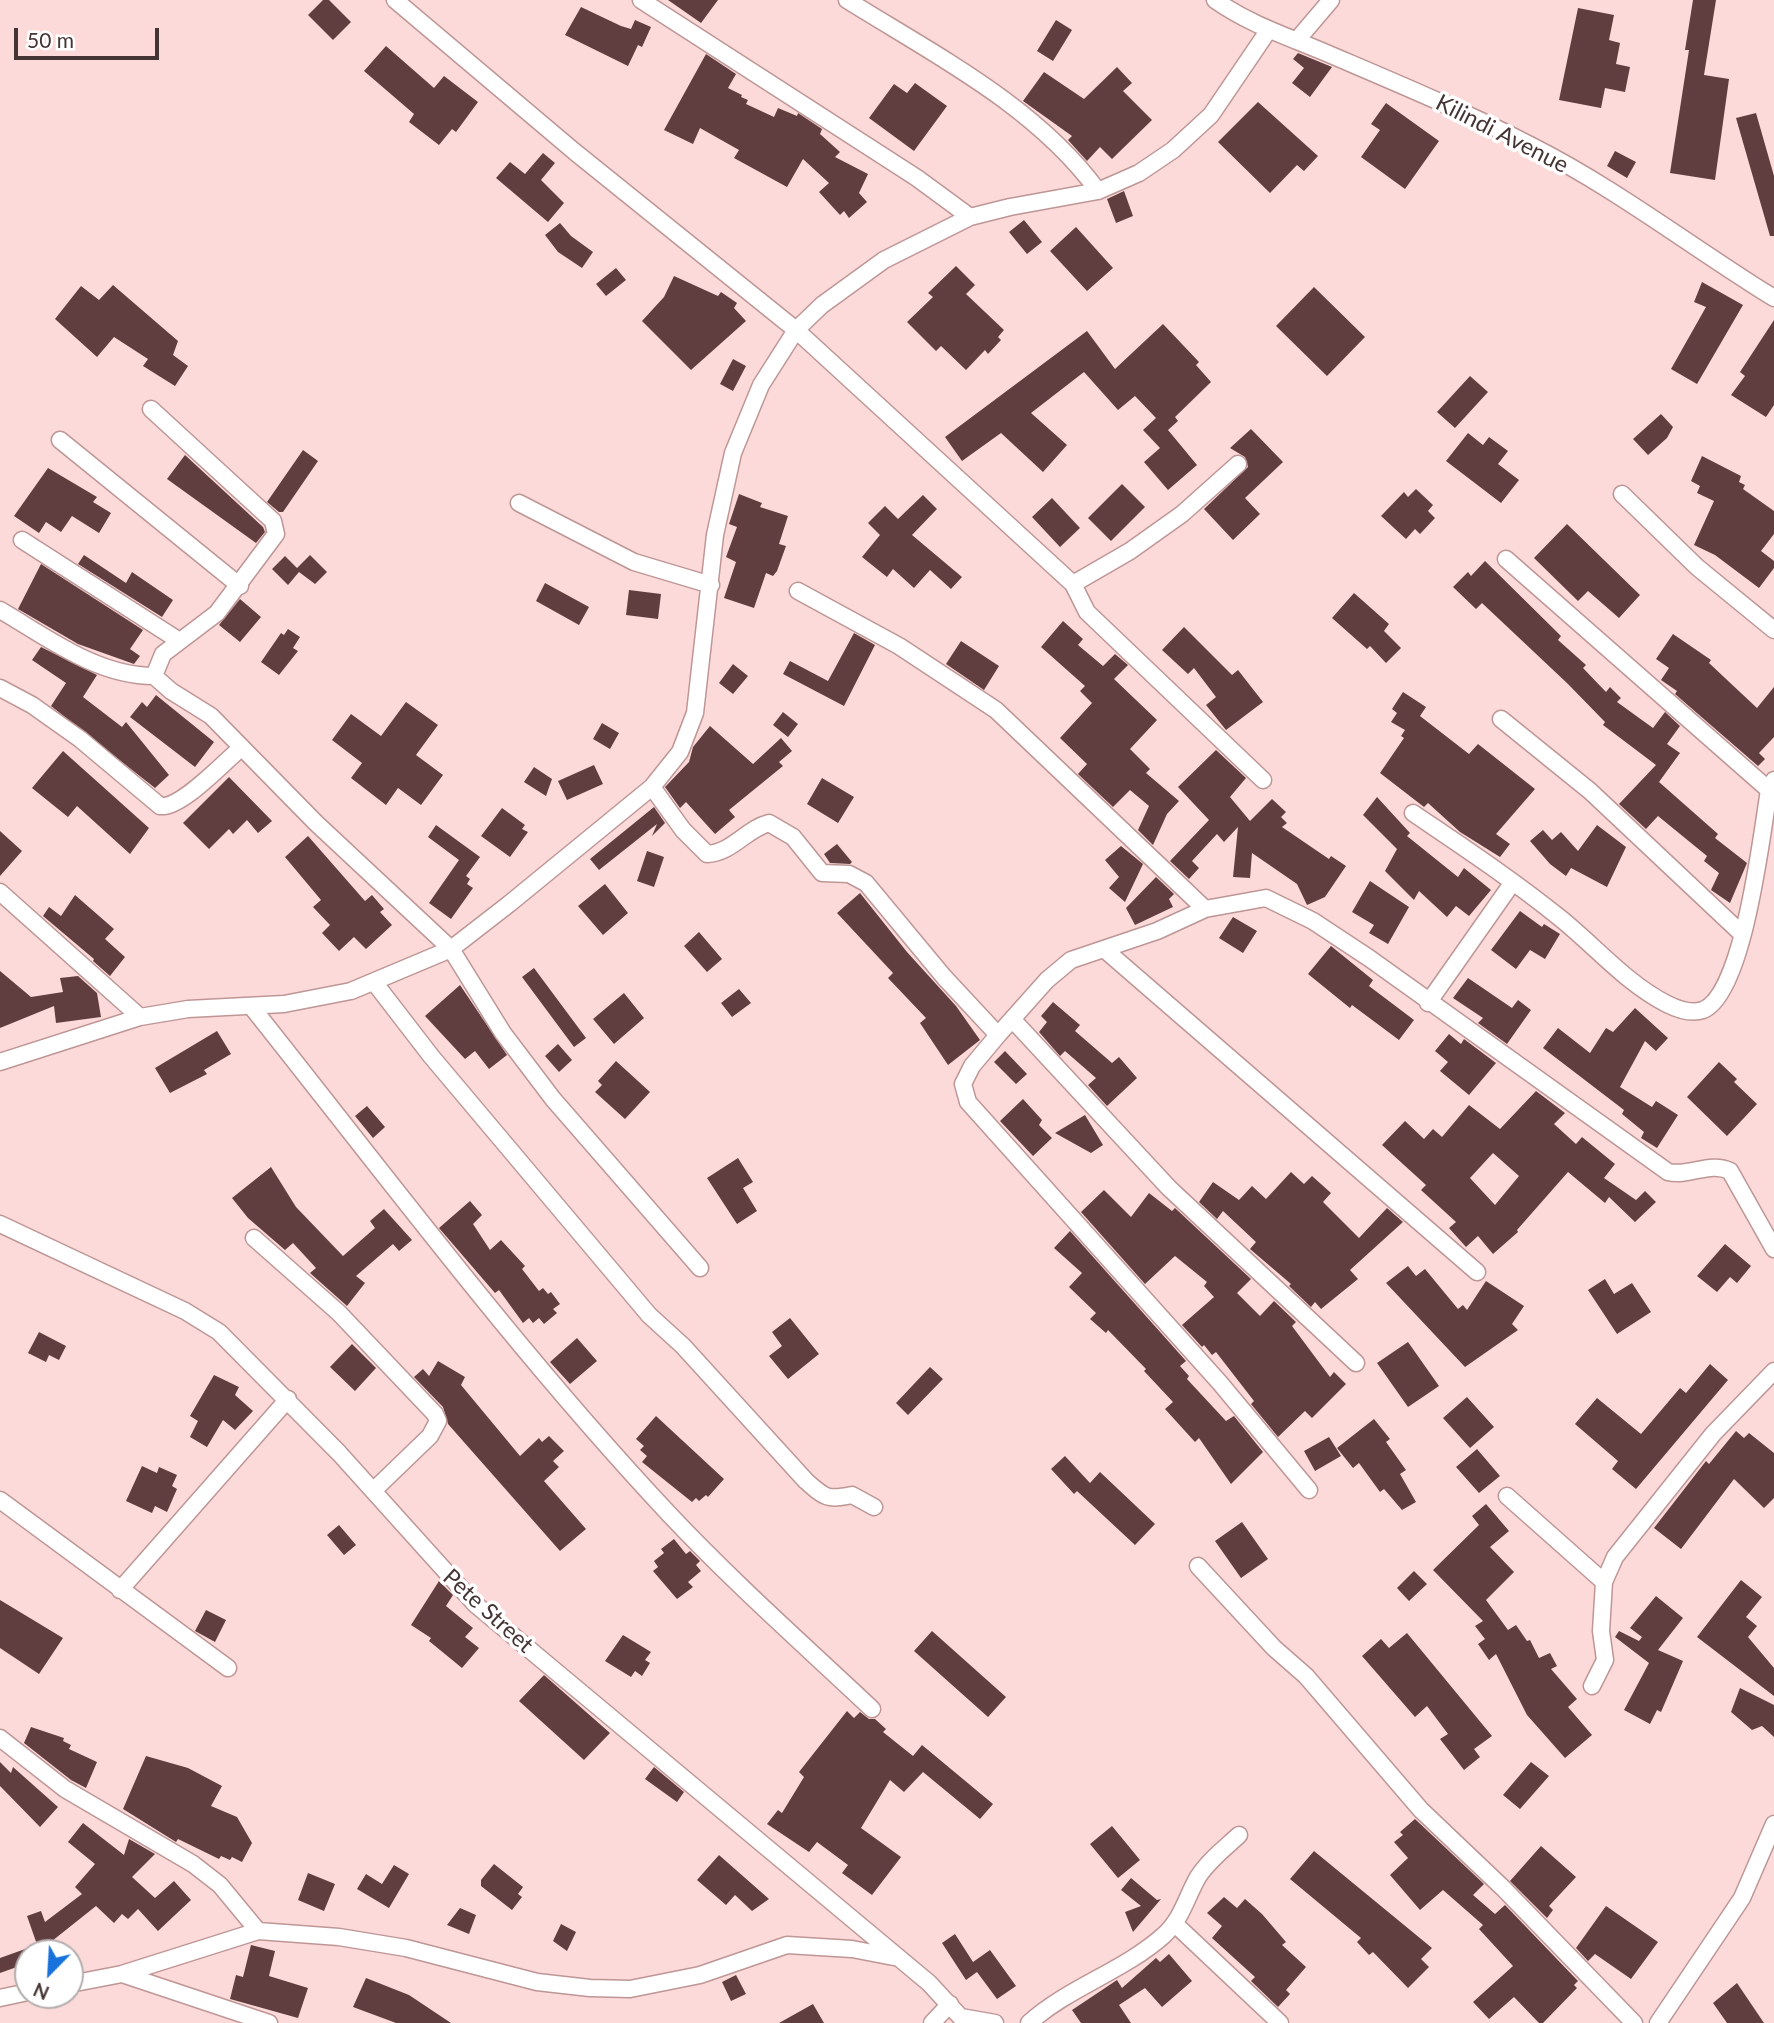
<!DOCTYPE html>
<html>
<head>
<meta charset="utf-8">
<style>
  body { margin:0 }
  #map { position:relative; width:1774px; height:2023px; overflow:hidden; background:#fcdad9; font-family:Lato,sans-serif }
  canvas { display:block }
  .north { position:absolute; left:14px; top:1939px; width:70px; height:70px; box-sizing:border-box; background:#fff; border:2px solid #b5aeae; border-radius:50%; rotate:204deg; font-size:19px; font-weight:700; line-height:28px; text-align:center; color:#453434 }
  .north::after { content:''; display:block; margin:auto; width:24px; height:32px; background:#1971db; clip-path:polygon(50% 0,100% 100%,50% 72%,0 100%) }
  .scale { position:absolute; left:14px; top:28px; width:145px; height:32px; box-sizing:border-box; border:4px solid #453434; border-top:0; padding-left:9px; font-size:21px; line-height:24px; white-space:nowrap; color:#453434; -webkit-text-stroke:5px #fff; paint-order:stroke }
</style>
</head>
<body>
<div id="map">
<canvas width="1774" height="2023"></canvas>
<div class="north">N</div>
<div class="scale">50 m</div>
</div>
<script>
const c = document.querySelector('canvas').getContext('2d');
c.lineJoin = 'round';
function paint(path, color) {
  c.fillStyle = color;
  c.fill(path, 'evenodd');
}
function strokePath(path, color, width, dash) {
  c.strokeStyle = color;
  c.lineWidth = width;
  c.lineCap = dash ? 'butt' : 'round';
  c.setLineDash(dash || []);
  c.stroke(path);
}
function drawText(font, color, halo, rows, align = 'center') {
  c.font = font + ' Lato,sans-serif';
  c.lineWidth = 7;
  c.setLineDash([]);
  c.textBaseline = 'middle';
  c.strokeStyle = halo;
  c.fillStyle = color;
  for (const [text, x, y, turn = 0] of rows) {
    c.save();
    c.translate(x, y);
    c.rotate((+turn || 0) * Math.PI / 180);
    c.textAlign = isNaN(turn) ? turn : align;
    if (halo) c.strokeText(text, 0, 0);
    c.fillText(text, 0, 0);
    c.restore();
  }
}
paint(new Path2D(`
  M323,0h6l22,22 -18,18 -25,-25z
  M668,0h50l-17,23z
  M1693,0h23l-12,75 25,4 -14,101 -45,-7 19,-123h-4z
  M581,7l40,19 10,3 4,-9 16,7 -9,20 -4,-2 -10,21 -63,-31z
  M1578,8l36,7 -5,25 11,3 -4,21 14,3 -5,25 -20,-4 -4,20 -42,-8z
  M1056,20l16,10 -19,31 -16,-10z
  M386,46l48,42 10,-12 34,26 -22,30 -4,-3 -13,16 -30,-23 5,-8 -50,-43z
  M1298,53l34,14 -22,30 -18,-14 12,-15 -11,-9z
  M706,54l30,20 -8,14 14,7 -1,2 7,3 -2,4 28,13 4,-9 19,8 1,-3 24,16 -2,5 20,18 -5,5 33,17 -9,19 8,9 -18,16 -5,-7 -4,4 -21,-23 10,-9 -26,-24 -16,28 -53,-29 5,-8 -39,-22 -7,16 -29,-14z
  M1117,67l15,16 -9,8 29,29 -40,39 -12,-12 -13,14 -19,-21 4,-4 -49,-35 21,-29 40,27z
  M915,83l32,23 -33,45 -45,-33 25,-34 13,9z
  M1258,102l60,54 -14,15 -7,-6 -27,28 -52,-51z
  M1386,103l53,38 -34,48 -44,-32 19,-27 -9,-6z
  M1756,113l18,63v60h-4l-34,-118z
  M1615,151l21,11 -9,16 -20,-12z
  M543,153l12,10 -14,17 23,23 -16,19 -52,-44 14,-16 15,12z
  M1124,191l9,25 -17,7 -9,-24z
  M1024,220l18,22 -15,12 -18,-22z
  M560,223l11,13 22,16 -11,16 -24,-16 -13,-17z
  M1076,227l37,41 -26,23 -37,-40z
  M956,266l19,19 -9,9 38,36 -6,7 3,3 -13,14 -3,-4 -19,20 -25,-24 -5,5 -29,-29 26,-25 -5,-4z
  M616,268l10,12 -20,16 -10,-12z
  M674,276l44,20 3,-4 16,11 -3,5 12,13 -55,49 -49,-49 22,-24z
  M1702,282l41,23 -46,79 -26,-15 35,-62 -12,-5z
  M113,285l65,56 -5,14 15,11 -13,20 -32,-20 5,-7 -34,-22 -17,20 -42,-38 26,-33 18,14z
  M1314,287l51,50 -38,39 -51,-50z
  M1774,320v85l-8,12 -35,-22 14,-19 -5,-4z
  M1163,324l36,38 -3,3 15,17 -36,35 3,4 -10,9 29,35 -29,25 -24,-28 16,-14 -17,-18 13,-12 -21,-22 -17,14 -34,-38 -53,41 36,32 -24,27 -42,-39 -39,28 -17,-24 142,-106 28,38z
  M733,359l13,7 -13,25 -13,-7z
  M1470,376l18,16 -33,36 -18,-16z
  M1661,414l12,13 -6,11 -19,17 -15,-16z
  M1251,429l32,33 -38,36 15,16 -27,26 -29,-31 44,-42 -3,-10 -15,-9z
  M1468,433l15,12 6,-8 19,14 -10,13 21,16 -18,23 -55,-42z
  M303,450l15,11 -35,51h-4l-12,-10z
  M185,455l78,72 2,5 -9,11 -89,-64z
  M1702,456l39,20 -2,6 6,3 -2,4 31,22v23l-13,17 13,10v7l-15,20 -44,-33 -21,-10 20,-44 -17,-8 3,-7 -9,-5z
  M48,468l49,29 -4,5 18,11 -12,20 -27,-17 -11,16 -15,-10 -7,11 -25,-17z
  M1122,484l23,23 -34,34 -23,-23z
  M1416,489l17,16 -5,6 7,7 -15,16 -5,-5 -9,10 -25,-23 23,-24 4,5z
  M739,494l23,9 -2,4 28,9 -9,28 7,2 -9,25 -4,5 -7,-3 -12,35 -30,-10 12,-36 -10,-5 11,-30 -8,-3z
  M923,495l14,14 -25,26 50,42 -11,12 -21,-19 -16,18 -21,-19 -6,8 -25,-20 18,-22 -12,-12 17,-17 13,13z
  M1052,498l28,30 -20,19 -28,-30z
  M1567,524l73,71 -21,23 -31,-27 -10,10 -44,-43z
  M84,555l42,28 6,-11 41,28 -11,17 -84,-53z
  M310,555l17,17 -12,12 -16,-12 -11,13 -16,-16 13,-13 12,12z
  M1485,561l76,75 -3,4 28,25 -3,3 23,24 4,-5 11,11 -4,4 36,26 12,-16 15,14 -13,18 13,9 -21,29 59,52 -3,4 32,25 -17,40 -19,-13 8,-17 -15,-12 3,-5 -49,-40 -12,13 -27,-25 37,-39 -53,-40 2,-3 -37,-38 -86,-81 -6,6 -23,-22 15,-15 3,4z
  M41,564l102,66 -13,19 10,7 -6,8 -56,-20 -60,-35z
  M545,583l44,24 -10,18 -43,-24z
  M629,590l32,4 -3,25 -32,-4z
  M1354,593l35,31 -5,7 17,17 -15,15 -16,-17 -3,3 -35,-31z
  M240,599l21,18 -21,25 -21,-17z
  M1063,621l20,18 -5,6 25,21 12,-12 13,11 -14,14 43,41 -27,29 20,20 -4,4 33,28 -12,13 -14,31 -15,-15 11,-24 -19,-16 -17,17 -35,-33 9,-10 -27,-26 32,-35 -12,-12 5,-5 -44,-39z
  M1184,627l48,48 6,-5 25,32 -37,28 -20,-25 10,-8 -22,-29 -6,6 -26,-24z
  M288,629l12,8 -7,11 5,3 -19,24 -18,-13 20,-29 3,2z
  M854,633l21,12 -31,61 -61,-32 7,-13 38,20z
  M1673,634l38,26 -2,3 48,45 17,-21v50l-15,16 6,6 -7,7 -83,-72 2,-3 -16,-11 8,-12 -13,-9z
  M961,641l38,25 -15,24 -38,-26z
  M41,647l56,28 -14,22 39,30 4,-5 43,53 -14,13 -104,-82 15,-23 -34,-23z
  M733,664l15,12 -15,18 -14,-11z
  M1403,692l23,15 -6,9 49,38 9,-10 57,45 -39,45 14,10 -10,13 -40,-25 -32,-29 -4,4 -44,-34 24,-35 -3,-2 4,-6 -14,-8 6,-9 -5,-4z
  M156,695l58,47 -19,25 -65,-50 12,-15 5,5z
  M406,702l32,23 -22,30 27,20 -22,30 -23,-17 -12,17 -35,-27 11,-15 -30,-23 19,-26 30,22z
  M783,712l15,12 -10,13 -15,-12z
  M602,723l17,10 -9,16 -17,-10z
  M710,726l43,38 28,-26 11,13 -13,11 4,4 -54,44 6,7 -20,17 -29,-32 -6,6 -15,-21 24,-25 4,-15z
  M1216,750l30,28 -16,19 20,24 22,-22 14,13 -5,5 6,6 -5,4 47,32 2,-3 15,10 -21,31 -18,8 -10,-21 -45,-31 -2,25 -17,-1 5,-50 -14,15 -7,-8 -25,27 7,7 -10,11 -19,-18 39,-41 -31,-33z
  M63,751l86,77 -19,26 -53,-48 -9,11 -36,-29z
  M594,765l9,19 -36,16 -9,-19z
  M534,767l18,12 -6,17 -22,-14z
  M229,777l43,44 -14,12 -11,-13 -14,14 -4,-5 -20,20 -26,-26z
  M822,778l32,19 -16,26 -31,-19z
  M1377,797l33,36 -3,3 51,41 6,-9 27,22 -22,26 -13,-10 -9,11 -28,-26 -5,9 -29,-29 12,-22 -34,-34z
  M654,807l11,16 -13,13 5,-12 -58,46 -9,-11z
  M502,808l23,17 -3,4 6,3 -18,25 -29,-21z
  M436,825l44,32 -14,19 4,3 -3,5 6,4 -22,31 -22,-16 30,-43 -31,-23z
  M1597,825l29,22 -19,40 -36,-19 -5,8 -16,-12 -20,-23 13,-11 9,10 9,-8 17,19z
  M0,831l22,20 -22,25z
  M308,836l57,65 7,-6 12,14 -4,3 12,13 -26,24 -12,-12 -15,14 -17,-18 8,-8 -17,-18 8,-7 -36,-43z
  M837,844l15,18 -2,2 -20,-1 -6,-9z
  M1121,846l22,18 -18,38 -16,-14 10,-11 -14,-17z
  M647,851l17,6 -10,30 -17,-6z
  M1156,877l18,17 -5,5 4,8 -38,18 -9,-17z
  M1370,881l39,26 -21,37 -19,-11 5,-8 -22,-13z
  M605,884l23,29 -25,22 -25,-29z
  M860,893l47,59 49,54 24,34 -32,25 -28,-42 6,-5 -38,-40 5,-5 -56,-60z
  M75,895l39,34 -9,10 20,18 -15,19 -17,-15 1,-2 -51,-43 6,-9 12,9z
  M1520,911l22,16 2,-3 16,10 -15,25 -15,-9 -14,19 -25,-19z
  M1233,917l24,14 -14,22 -24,-15z
  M699,932l23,27 -15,13 -23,-26z
  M1331,946l42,34 -4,6 45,34 -15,20 -47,-35 -2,3 -42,-34z
  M534,968l52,70 -12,9 -52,-70z
  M0,971l31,26 32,-5 -3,-14 18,-2 19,17 4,24 -45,6 -2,-17 -54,22z
  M1468,978l44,30 6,-8 13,10 -24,34 -29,-21 5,-5 -30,-20z
  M460,985l47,70 -18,14 -14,-18 -10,8 -40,-43z
  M739,989l12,14 -19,14 -11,-14z
  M624,993l20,25 -30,26 -21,-25z
  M1053,1002l27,23 -5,6 37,32 7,-6 18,21 -30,28 -19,-21 8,-7 -31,-27 -5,5 -21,-24 8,-10 -6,-6z
  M1635,1008l33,30 -12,13 -11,-10 -25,46 32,20 4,-6 22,14 -21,33 -16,-10 3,-6 -22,-18 2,-4 -81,-62 15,-20 32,25 16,-25 7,4z
  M217,1031l14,23 -27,16 3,4 -37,19 -15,-25z
  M1449,1034l12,10 3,-5 32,24 -27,32 -29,-24 8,-9 -13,-11z
  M558,1044l14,16 -13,12 -14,-16z
  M1005,1051l22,23 -11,10 -22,-22z
  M616,1061l34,31 -25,27 -30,-27 7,-7 -4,-4z
  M1719,1062l18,17 -3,3 23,22 -30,32 -40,-39z
  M1536,1091l29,22 -11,11 22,20 6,-7 33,27 -11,14 32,22 9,-9 11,11 -21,20 -26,-25 -4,6 -37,-31 -51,58 1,2 -25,22 -15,-18 -12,11 -17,-19 7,-6 -35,-32 5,-5 -44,-40 23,-24 19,18 9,-10 9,8 27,-32 31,24zM1493,1153l26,23 -24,29 -25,-27z
  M1023,1099l19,21 -3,5 13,13 -19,18 -33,-35z
  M367,1106l18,21 -12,11 -18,-22z
  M1085,1115l18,30 -12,8 -36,-20z
  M738,1158l15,24 -10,6 14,23 -20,13 -30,-46z
  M271,1167l25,40 47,49 32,-28 -5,-7 14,-12 28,31 -13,11 -6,-7 -37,32 9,7 -18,23 -37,-33 6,-5 -23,-25 -8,7 -37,-32 -16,-20z
  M1291,1172l13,12 8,-8 19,17 -8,9 36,36 28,-30 16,14 -53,48 8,9 -37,30 -6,-7 -4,5 -22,-21 2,-2 -41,-35 6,-7 -33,-31 -6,8 -18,-17 14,-20 26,18 13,-14 14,13z
  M1104,1190l27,27 18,-24 23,18 3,-3 76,71 -14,14 23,23 14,-15 22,21 -4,4 38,51 4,-5 12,12 -34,34 -7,-7 -27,26 -27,-33 3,-3 -38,-49 -4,3 -8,-10 -2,2 -20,-22 32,-28 -10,-11 3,-4 -32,-26 -30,28 -64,-72z
  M470,1201l12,14 -9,9 17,26 11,-10 24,26 -3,3 17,22 4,-3 5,6 3,-2 9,12 -7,5 4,4 -13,11 -5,-6 -6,5 -4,-5 -6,5 -24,-33 -4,3 -56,-65z
  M1070,1231l116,130 -6,5 9,10 -2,3 39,42 8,-5 29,36 -32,32 -32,-46 -4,4 -30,-33 8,-7 -29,-31 2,-2 -38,-39 -2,3 -16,-14 6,-6 -27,-26 13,-14 -28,-25z
  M1725,1244l26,22 -14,17 -7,-6 -13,15 -20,-16z
  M1408,1266l8,10 9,-7 33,40 5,-4 4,5 19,-29 38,25 -12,18 6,6 -53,37 -79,-84z
  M1605,1279l9,15 18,-11 19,29 -34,22 -29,-44z
  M790,1318l29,36 -31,25 -19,-23 13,-10 -10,-14z
  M39,1332l27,14 -7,14 -10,-5 -3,7 -18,-9z
  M577,1338l20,23 -27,23 -20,-22z
  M1408,1342l31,44 -31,21 -31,-44z
  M352,1344l24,24 -21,23 -25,-24z
  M438,1361l27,16 -4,8 59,71 19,-18 3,4 7,-6 15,15 -11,10 6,6 -15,14 42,48 -26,22 -112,-127 -5,-17 -29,-30 9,-8 6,7z
  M1710,1364l18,16 -92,109 -24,-20 6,-8 -43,-37 22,-26 44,36 39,-46 6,5z
  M930,1367l13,12 -35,36 -12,-12z
  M214,1375l25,12 -4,8 18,16 -18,19 -12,-10 -16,27 -17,-10 8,-16 -8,-5z
  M1467,1397l27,30 -24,21 -27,-30z
  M656,1416l68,63 -16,18 -2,-2 -7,6 -3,-3 -4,4 -50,-40 5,-6 -7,-6 4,-4 -8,-7z
  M1374,1419l16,20 -4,3 20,28 -6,4 16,28 -14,8 -18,-21 -4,3 -21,-29 -6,5 -16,-20z
  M1736,1431l8,7 5,-5 25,20v45l-10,10 -30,-29 -53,70 -27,-21 52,-67 3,3z
  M1329,1437l12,19 -26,15 -11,-20z
  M1477,1449l23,27 -21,17 -23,-26z
  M1065,1456l25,27 10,-11 55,52 -20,21 -58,-54 -3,3 -23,-25z
  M142,1466l15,7 2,-6 18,8 -5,11 5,3 -10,23 -12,-6 -3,7 -26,-12z
  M1486,1504l23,27 -19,16 24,25 -28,28 22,30 8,-5 11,16 3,-1 9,18 11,-5 7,13 -6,3 26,30 -9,8 24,28 -27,23 -38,-43 -31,-61 -7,6 -11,-16 7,-5 -10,-13 8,-5 -50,-51 46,-45 -7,-9z
  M1242,1522l26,37 -27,19 -26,-37z
  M339,1525l17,20 -12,10 -17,-20z
  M674,1539l12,15 4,-3 10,10 -4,4 5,6 -13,11 5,5 -16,12 -24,-28 5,-4 -4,-6 10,-8 -3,-4z
  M1414,1571l13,13 -18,17 -12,-13z
  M1741,1580l21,17 -16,20 11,9 -9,11 26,31v28l-77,-59z
  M439,1581l14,14 -7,11 27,22 -8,9 14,11 -17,20 -33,-27 2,-3 -20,-13z
  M1656,1596l27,22 -25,32 25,11 -22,51 -4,-2 -7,14 -26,-14 25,-47 -34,-26 4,-6 20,10 3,-4 -12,-9z
  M0,1600l63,38 -24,36 -39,-26z
  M206,1610l20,10 -11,22 -20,-11z
  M932,1631l74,66 -18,20 -74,-66z
  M1407,1633l85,103 -18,13 6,8 -16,13 -24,-31 8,-5 -21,-28 -12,11 -53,-61 19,-17 8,9z
  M623,1635l28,17 -6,8 5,3 -8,13 -7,-5 -4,6 -26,-16z
  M544,1675l66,58 -26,27 -65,-59z
  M1740,1688l34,17v32l-12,-11 -10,4 -21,-18z
  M847,1711l7,7 6,-6 9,7h6l11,10 -3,3 30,24 9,-11 71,59 -13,15 -57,-47 -19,20 -14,-12 -29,48 40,29 -29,38 -30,-22 6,-8 -31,-23 -8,10 -42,-28 11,-14 4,3 22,-36 -5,-5z
  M31,1727l33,11 -1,3 8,4 -2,4 28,13 -11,26 -15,-8 -47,-37z
  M146,1756l42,12 34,18 -11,20 26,11 15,26 -10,19 -10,-5 -2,3 -9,-4 -2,3 -41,-20 -2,3 -53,-33z
  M0,1762l11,11 2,-6 45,40 -18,20 -40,-41z
  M1531,1762l18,14 -29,33 -17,-14z
  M654,1767l30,25 -7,10 -32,-23z
  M1415,1819l69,65 -11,11 22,19 10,-9 73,76 -4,4 3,3 -34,35h-4l-25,-26 -25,22 -16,-17 40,-36 -34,-37 4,-4 -40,-35 -23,20 -30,-35 18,-17 -14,-16 9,-7 -3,-3z
  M83,1823l41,32 5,-16 26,15 -23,23 23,21 19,-17 17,19 -33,31 -20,-22 -10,10 -6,-5 -8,9 -18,-17 -44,35 4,12h-16l-13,-37 14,-5 4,11 37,-28 -7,-7 20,-23 -27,-22z
  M1112,1826l28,34 -22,18 -28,-34z
  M1541,1846l35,31 -27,29 4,4 -6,8 -37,-37z
  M1314,1851l118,97 -11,11 8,8 -21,21 -35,-36 -4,3 -12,-13 4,-4 -71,-59z
  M719,1855l50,44 -17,12 -17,-16 -9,10 -29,-25z
  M494,1864l29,23 -5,7 4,3 -10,13 -31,-24v-6z
  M394,1865l15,9 -20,34 -32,-19 9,-15 16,10z
  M308,1873l27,11 -11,27 -26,-11z
  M1131,1878l26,22 4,-1 -28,33 -8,-20 16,-6 -20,-16z
  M1224,1897l13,11 8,-9 17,15 24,28 -4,3 24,22 -20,23 4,4 -12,13 -27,-26 4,-4 -43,-39 10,-12 -15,-13z
  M1606,1906l52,36 -27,37 -36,-25 -7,7 -12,-13z
  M460,1908l16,7 -7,19 -22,-9z
  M561,1924l15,8 -9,19 -14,-10z
  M955,1934l18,28 17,-12 26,36 -19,13 -20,-27 -11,8 -24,-37z
  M251,1945l24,6 -6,25 39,12 -10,30 -68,-19 6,-24 7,2z
  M28,1948v15l-28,10v-15z
  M1169,1954l23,27 -30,26 -17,-19 -26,17 12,18h-50l-9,-13 45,-30 5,8 34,-30 4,4z
  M736,1975l10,19 -15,7 -9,-19z
  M366,1978l43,17 42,28h-55l-43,-16z
  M1737,1983l27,40h-37l-14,-20z
  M813,2004l11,19h-45z`), '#603e3f');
const street = new Path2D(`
  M395,0l180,152 221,178 277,254 14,28 176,168
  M641,0l276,178 53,39
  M847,0c88,55 189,106 251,191
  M1215,0c34,24 71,36 109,52 70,30 140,59 208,94 85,43 161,102 242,152
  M1297,40l34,-40
  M151,409l122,112 3,13 -59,79 -54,41 -9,22 17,15 40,25 105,107 135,126 52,84 50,66 147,169
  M60,440l180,146
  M1622,494l75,73 77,63
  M519,503l115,59 77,23
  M22,540l156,100
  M1506,559l263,231
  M1073,584l57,-33 52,-37 56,-50
  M798,591l101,55 97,64 209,199
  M0,610c48,28 97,66 154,66
  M0,688l32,17 48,34 80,67c21,3 64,-44 81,-58
  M1501,719l89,72 152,143
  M652,787l31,43 24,24c25,-1 39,-25 62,-31l24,14 29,36 27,1 17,9 78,94 54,58
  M1413,813c50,34 100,67 147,105 35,28 67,66 107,86 10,5 25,10 36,6 41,-16 59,-178 66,-220l5,-10
  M0,892l140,125
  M1104,949l373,323
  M374,982l57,74 218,259 34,31 123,135c19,17 21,19 46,14l22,12
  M1428,1003l85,-121
  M251,1006c136,171 268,348 418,508 64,68 135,131 203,195
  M1012,1019l157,169 187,175
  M0,1062l140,-45 48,-8 96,-5 67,-13 100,-42 58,-45 143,-117 28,-35 15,-39 20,-178 18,-82 28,-68 35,-55 26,-25 62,-45 86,-43 40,-10 88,-16 41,-18 34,-23 38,-35 57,-84
  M0,1224l185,87 34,21 120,121 136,151 454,379 37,40
  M254,1238l85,75 96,101 3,7 -8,15 -56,54
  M1309,1490l-89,-107 -252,-281 -5,-18 9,-18 26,-31 49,-55 24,-20 86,-29 48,-22 61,-11 47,23 56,37 299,214c21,5 42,-11 62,-1l44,78
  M1507,1496l97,86
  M0,1500l228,168
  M1198,1566l76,82 32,28 115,134 82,78 131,135
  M120,1590l168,-191
  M1592,1686l13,-26 -4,-29 3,-49 11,-25 98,-123 61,-63
  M0,1738l65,51 128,75 27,21 38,46
  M1175,1924l105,99
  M122,1974l147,49
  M70,1984l52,-10 136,-43 81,6 67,11 131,34 53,6 40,1 70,-14 87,-30 65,4 47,9
  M0,1998l28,-6
  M961,2017l34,6
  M932,2023l18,-19
  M1029,2023c40,-36 93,-51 134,-87 19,-17 23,-38 35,-59 10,-16 27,-29 41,-42
  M1658,2023l84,-125 32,-74`);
strokePath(street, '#be9696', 19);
strokePath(street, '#fff', 16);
drawText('23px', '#453434', '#fff', [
  ["Kilindi Avenue",1502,134,27],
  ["Pete Street",488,1611,42]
]);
</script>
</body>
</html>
